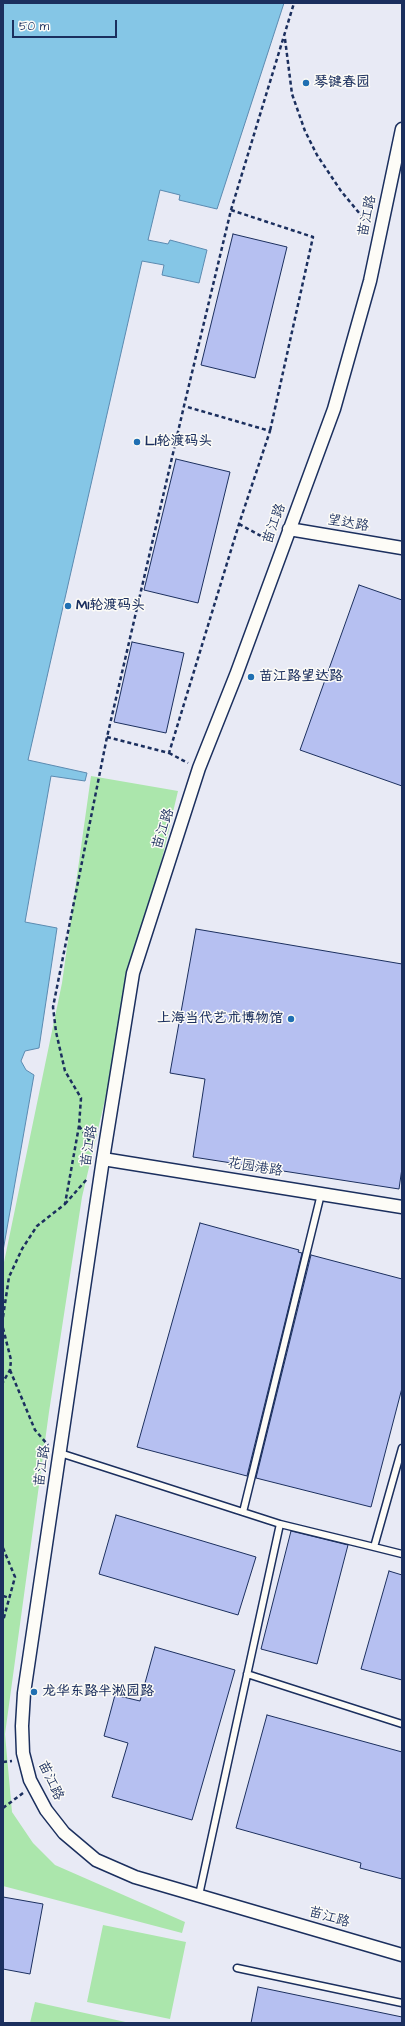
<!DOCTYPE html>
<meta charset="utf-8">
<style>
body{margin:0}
#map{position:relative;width:405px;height:2026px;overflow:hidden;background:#e8eaf5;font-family:"Architects Daughter",sans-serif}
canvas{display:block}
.frame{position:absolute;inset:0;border:4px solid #1b2f5e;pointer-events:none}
.scale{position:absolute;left:12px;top:20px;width:105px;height:18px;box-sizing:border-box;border:2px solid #1b2f5e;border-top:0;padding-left:5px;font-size:12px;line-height:14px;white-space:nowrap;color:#1b2f5e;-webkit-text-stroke:3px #fdfcf7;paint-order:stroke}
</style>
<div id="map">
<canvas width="405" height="2026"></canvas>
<div class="frame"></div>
<div class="scale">50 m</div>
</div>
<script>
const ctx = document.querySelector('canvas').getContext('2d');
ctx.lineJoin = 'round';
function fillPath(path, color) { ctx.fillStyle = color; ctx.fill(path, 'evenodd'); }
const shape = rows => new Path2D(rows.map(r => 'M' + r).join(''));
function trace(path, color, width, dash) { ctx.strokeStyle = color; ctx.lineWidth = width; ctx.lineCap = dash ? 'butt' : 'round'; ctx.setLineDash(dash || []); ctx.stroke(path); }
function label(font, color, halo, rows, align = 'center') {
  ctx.font = font + ' "Architects Daughter","LXGW WenKai TC",sans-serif'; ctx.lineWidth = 3; ctx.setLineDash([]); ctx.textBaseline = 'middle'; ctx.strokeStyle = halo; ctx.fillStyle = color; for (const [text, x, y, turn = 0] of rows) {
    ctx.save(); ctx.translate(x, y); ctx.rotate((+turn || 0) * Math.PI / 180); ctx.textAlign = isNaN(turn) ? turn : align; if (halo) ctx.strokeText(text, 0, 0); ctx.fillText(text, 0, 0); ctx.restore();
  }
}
fillPath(shape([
 [91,776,178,791,82,1197,49,1412,5,1734,12,1812,33,1843,55,1865,185,1922,182,1933,3,1886,3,1267,62,983],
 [103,1925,186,1942,170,2019,87,2002],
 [35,2002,130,2023,30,2023]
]), '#abe6ac');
const water = shape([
 [3,3,284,3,217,209,179,200,180,195,160,190,148,240,168,244,170,240,207,250,199,283,162,275,164,265,142,261,28,760,87,773,85,781,51,776,25,922,57,928,39,1048,25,1051,21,1061,26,1070,34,1075,3,1251,3,3]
]);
fillPath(water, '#85c6e6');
trace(water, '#5b8ab0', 1);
const building = shape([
 [233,234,287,247,255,378,201,365,233,234],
 [176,459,230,472,198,603,144,590,176,459],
 [359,585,402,600,402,786,300,750,359,585],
 [132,642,184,653,166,733,114,722,132,642],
 [196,929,402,964,402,1168,399,1189,193,1157,205,1079,170,1073,196,929],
 [200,1223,299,1250,298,1252,302,1253,247,1476,137,1447,200,1223],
 [311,1255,402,1279,402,1388,371,1507,256,1478,311,1255],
 [116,1515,256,1557,238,1615,99,1574,116,1515],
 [291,1531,348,1545,317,1664,261,1649,291,1531],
 [389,1571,402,1575,402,1680,361,1669,389,1571],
 [155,1647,235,1670,192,1820,112,1797,128,1743,104,1736,115,1695,140,1701,155,1647],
 [267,1715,402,1752,402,1879,360,1868,361,1863,236,1828,267,1715],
 [3,1897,43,1904,30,1974,3,1969,3,1897],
 [258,1987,402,2017,402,2023,251,2023,258,1987]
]);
fillPath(building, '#b6c0f1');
trace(building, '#1b2f5e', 1);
const lane = shape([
 [402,1448,374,1547,402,1554],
 [60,1453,280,1524,199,1895],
 [243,1512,321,1194],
 [280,1524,374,1547],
 [247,1674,402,1724],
 [237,1968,402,2003]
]);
const street = shape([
 [402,129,370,281,334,409,236,675,199,768,133,973,103,1159,24,1693,22,1726,23,1753,30,1780,46,1810,64,1833,96,1860,135,1877,402,1955],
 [289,529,402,548],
 [103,1159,402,1207]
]);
trace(lane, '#1b2f5e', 9);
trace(street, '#1b2f5e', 15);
trace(shape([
 [285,39,292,94,305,131,317,155,341,191,360,214,370,221],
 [231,210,313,237,270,431],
 [239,524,272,542],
 [107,737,169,753,239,524,270,431,184,406],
 [169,753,188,763],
 [79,1126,92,1144],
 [65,1204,87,1179],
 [3,1317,9,1277,22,1249,37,1226,65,1204,79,1126,81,1098,65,1071,56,1032,53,1007,107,737,184,406,231,210,294,3],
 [3,1328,11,1360,10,1370,3,1382],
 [10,1370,35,1430,48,1445],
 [3,1548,15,1577,3,1621],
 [3,1596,10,1598],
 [3,1762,12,1761],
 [3,1808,23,1793]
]), '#1b2f5e', 2.5, [4, 3]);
trace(lane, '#fdfcf7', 6);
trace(street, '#fdfcf7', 12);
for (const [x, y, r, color] of [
 [306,83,4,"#1f6fb2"],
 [137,442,4,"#1f6fb2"],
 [68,606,4,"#1f6fb2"],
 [251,677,4,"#1f6fb2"],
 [291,1019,4,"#1f6fb2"],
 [34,1692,4,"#1f6fb2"]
]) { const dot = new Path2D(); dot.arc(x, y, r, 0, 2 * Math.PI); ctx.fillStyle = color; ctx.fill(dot); trace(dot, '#fdfcf7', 1.5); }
label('bold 14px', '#1b2f5e', '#fdfcf7', [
 ["琴键春园",314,83],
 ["L1轮渡码头",145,442],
 ["M1轮渡码头",76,606],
 ["苗江路望达路",259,677],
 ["上海当代艺术博物馆",283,1019,"right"],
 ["龙华东路半淞园路",42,1692]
], 'left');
label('14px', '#1b2f5e', '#fdfcf7', [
 ["苗江路",368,216,-78],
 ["苗江路",275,524,-70],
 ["望达路",348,524,10],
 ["苗江路",164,829,-72],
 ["苗江路",90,1146,-81],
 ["花园港路",255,1168,9],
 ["苗江路",43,1466,-82],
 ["苗江路",50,1781,65],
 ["苗江路",329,1918,16]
]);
</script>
